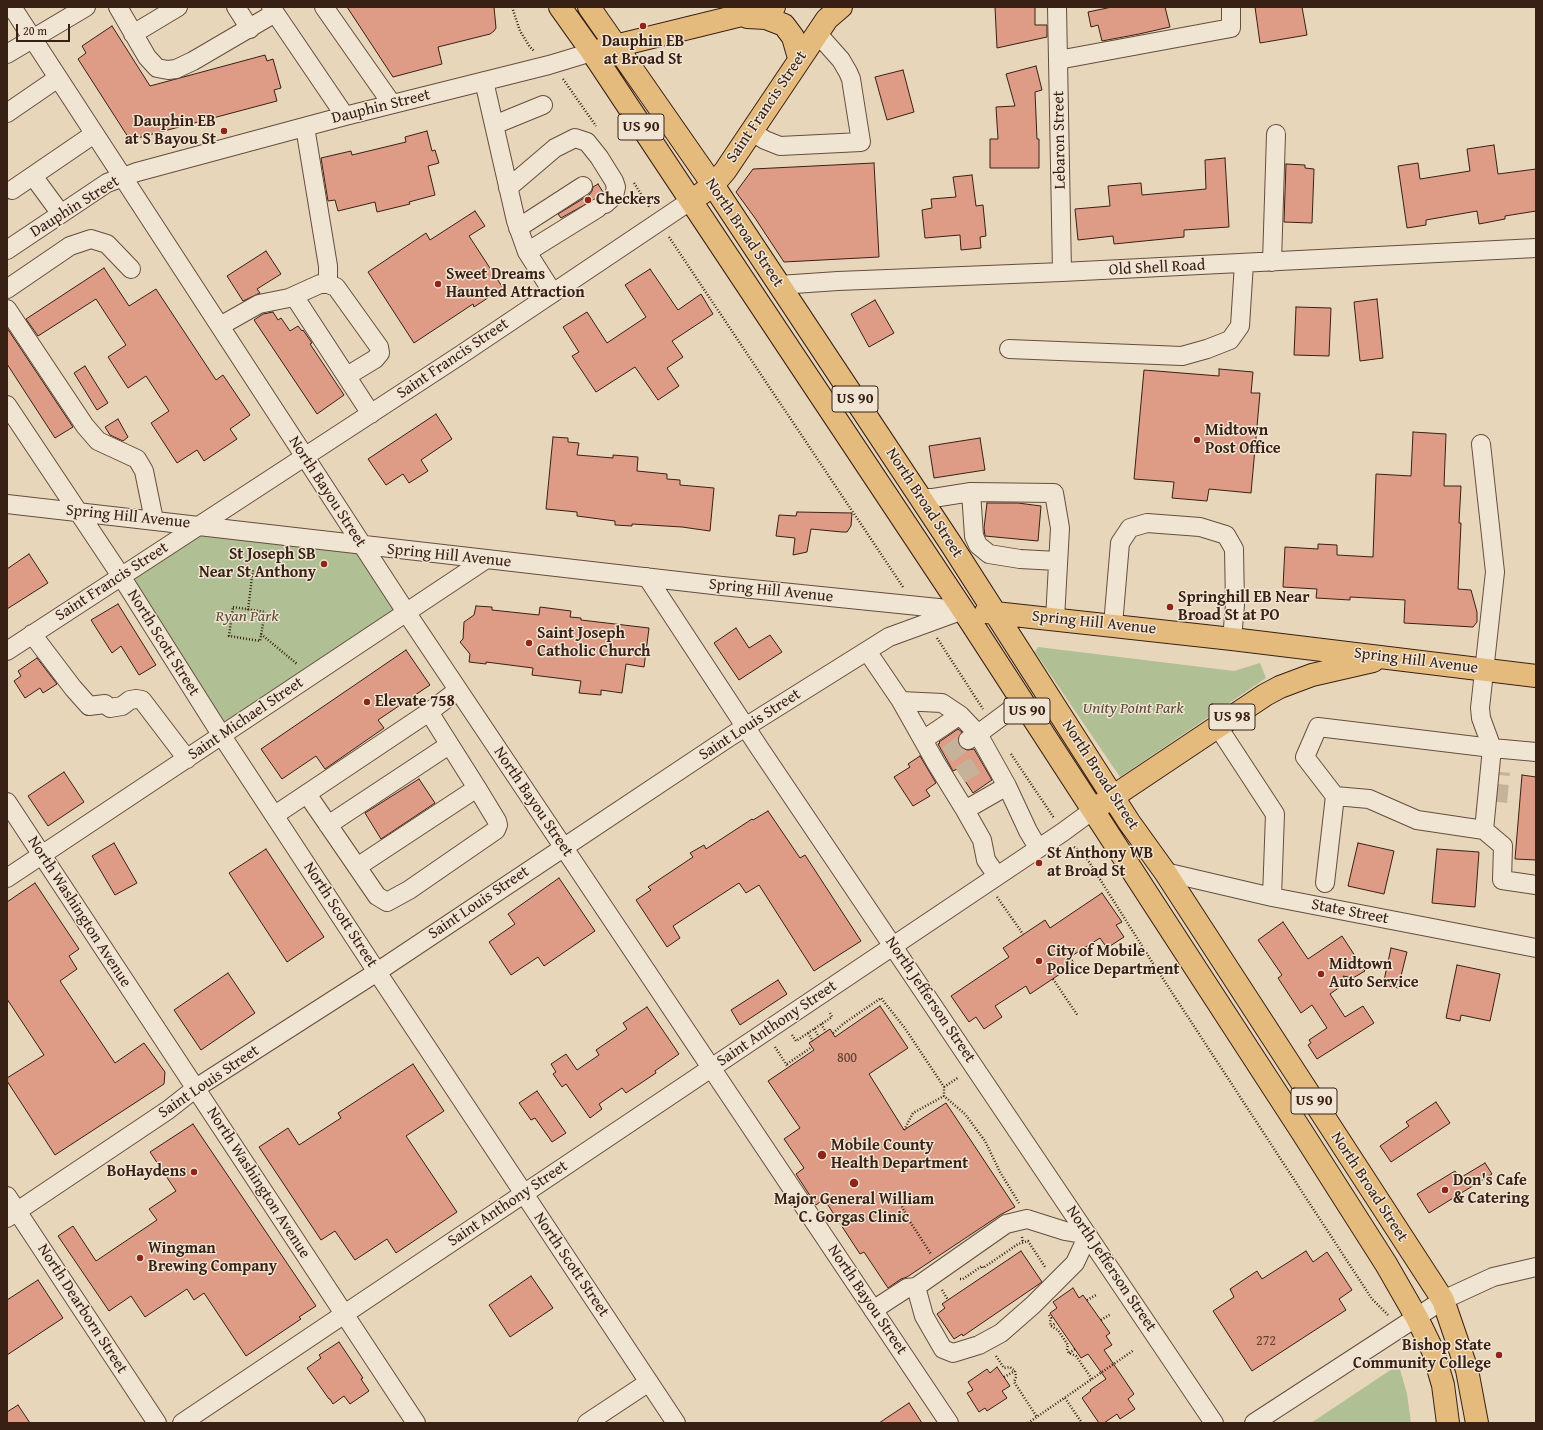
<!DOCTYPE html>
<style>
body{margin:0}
#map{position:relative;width:1543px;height:1430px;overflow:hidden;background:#e8d6ba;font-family:"Gentium Book Plus",serif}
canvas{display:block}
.frame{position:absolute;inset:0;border:8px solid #392014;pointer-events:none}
.scale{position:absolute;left:16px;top:24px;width:54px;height:18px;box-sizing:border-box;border:2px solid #392014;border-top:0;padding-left:5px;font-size:12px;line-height:14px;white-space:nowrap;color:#392014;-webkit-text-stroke:3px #f0e4d2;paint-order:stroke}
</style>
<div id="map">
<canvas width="1543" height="1430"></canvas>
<div class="frame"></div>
<div class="scale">20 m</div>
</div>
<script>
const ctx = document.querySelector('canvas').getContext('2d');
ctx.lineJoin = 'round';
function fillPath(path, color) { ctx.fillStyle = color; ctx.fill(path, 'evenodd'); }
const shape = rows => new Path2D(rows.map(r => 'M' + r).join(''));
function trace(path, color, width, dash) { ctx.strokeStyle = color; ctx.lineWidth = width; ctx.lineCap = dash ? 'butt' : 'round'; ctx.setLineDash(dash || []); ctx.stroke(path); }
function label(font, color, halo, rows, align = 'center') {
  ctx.font = font + ' "Gentium Book Plus",serif'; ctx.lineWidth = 3; ctx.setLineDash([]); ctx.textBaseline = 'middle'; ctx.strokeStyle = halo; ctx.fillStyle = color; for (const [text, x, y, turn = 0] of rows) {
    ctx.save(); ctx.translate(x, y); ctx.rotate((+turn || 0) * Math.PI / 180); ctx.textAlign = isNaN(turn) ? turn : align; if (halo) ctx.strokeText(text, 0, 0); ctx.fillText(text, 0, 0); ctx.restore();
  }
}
fillPath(shape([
 [199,525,362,546,406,612,222,736,121,576],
 [1038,647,1234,671,1260,663,1266,678,1120,777,1035,652],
 [1399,1366,1407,1394,1411,1423,1311,1423,1392,1369]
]), '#b1bf94');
const building = shape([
 [347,7,494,7,496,28,494,31,490,34,438,47,442,64,393,77,347,7],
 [995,7,1035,7,1035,25,1047,25,1047,37,997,48,995,7],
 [1112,7,1165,7,1170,27,1139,34,1102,41,1098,25,1091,27,1088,12,1112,7],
 [1255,7,1302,7,1307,35,1260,43,1255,7],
 [112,26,150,86,265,55,267,61,273,59,281,88,274,90,277,101,130,140,78,59,86,53,82,46,112,26],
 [1036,66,1042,90,1035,92,1037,139,1039,139,1039,168,990,168,990,139,998,139,996,107,1015,106,1006,74,1036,66],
 [903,70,914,112,887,120,875,77,903,70],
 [427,131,432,151,435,150,439,163,428,166,435,195,409,202,410,204,377,212,375,202,338,211,335,200,328,201,321,158,351,151,352,155,406,142,405,137,427,131],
 [1494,145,1498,174,1536,169,1536,211,1505,216,1505,219,1479,224,1477,211,1426,220,1426,225,1407,228,1398,166,1418,163,1420,179,1470,171,1467,149,1494,145],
 [1225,158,1229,227,1184,230,1184,237,1114,244,1113,236,1078,240,1075,209,1110,206,1108,186,1141,183,1142,195,1206,189,1205,160,1225,158],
 [874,163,879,257,784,262,755,218,736,192,753,169,874,163],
 [1286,164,1305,165,1305,168,1314,169,1312,223,1284,222,1286,164],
 [972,175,976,206,983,205,986,236,980,237,981,248,961,250,960,235,925,238,922,210,932,208,931,199,956,197,953,177,972,175],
 [598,184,603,192,597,198,561,218,558,214,589,195,592,191,593,187,598,184],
 [475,211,485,226,469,236,503,288,474,307,473,304,414,343,368,272,426,233,430,240,475,211],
 [266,251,281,274,257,289,260,293,243,301,227,276,266,251],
 [104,268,129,306,156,289,216,380,223,375,250,415,230,429,237,439,204,461,197,450,177,463,151,423,169,411,146,376,128,388,108,357,126,345,96,299,38,336,26,319,104,268],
 [650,269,678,310,701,294,713,314,672,341,683,357,667,368,679,386,658,400,635,367,596,392,572,356,579,352,563,327,587,312,607,343,646,317,625,285,650,269],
 [1377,299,1383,358,1360,361,1354,302,1377,299],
 [875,300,894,333,869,347,851,314,875,300],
 [1296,307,1331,308,1329,356,1294,355,1296,307],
 [273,312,278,320,281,318,290,331,298,326,302,331,303,330,312,343,310,344,344,395,317,414,254,320,263,314,273,312],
 [7,328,73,427,55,438,7,364,7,328],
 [85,366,108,403,97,410,74,373,85,366],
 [1219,369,1253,372,1251,393,1260,393,1251,493,1209,489,1207,501,1172,498,1174,482,1134,479,1144,370,1219,376,1219,369],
 [436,414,452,439,421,460,428,471,409,483,403,474,386,485,368,459,436,414],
 [118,419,128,437,123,441,110,435,105,427,118,419],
 [1413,432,1446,434,1444,486,1461,486,1459,523,1461,523,1458,589,1471,590,1477,612,1477,622,1473,627,1404,623,1405,600,1350,597,1350,600,1316,598,1317,589,1283,587,1285,547,1318,549,1318,544,1337,545,1337,555,1373,557,1376,474,1411,476,1413,432],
 [553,437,568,438,568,442,579,443,577,455,613,458,613,455,638,457,637,471,667,474,667,479,680,480,680,485,714,488,710,531,682,527,632,524,632,526,615,525,615,521,577,516,577,512,546,509,553,437],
 [980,438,985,470,934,478,929,446,980,438],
 [987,503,1018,503,1041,506,1038,541,985,536,984,528,987,503],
 [797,512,852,513,851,526,847,532,842,532,811,529,807,552,793,555,795,538,776,536,779,515,796,516,797,512],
 [29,554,48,583,7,609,7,569,29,554],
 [118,604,156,665,139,675,121,646,112,653,91,620,118,604],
 [476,606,492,607,492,610,539,615,540,607,571,611,570,617,581,618,581,620,649,628,644,667,626,664,622,693,601,690,601,695,579,693,581,681,532,675,533,668,486,662,486,664,469,662,470,654,460,642,463,639,464,622,474,615,476,606],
 [736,628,749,648,770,635,782,652,739,680,714,643,736,628],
 [406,650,430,685,378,720,384,728,325,769,316,756,282,779,261,749,406,650],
 [37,658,57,684,43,693,40,688,25,698,14,681,21,676,18,671,37,658],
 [958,729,962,732,958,740,959,746,963,749,968,750,974,749,992,780,973,793,957,769,953,771,938,744,940,743,939,742,958,729],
 [920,756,936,783,926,790,930,796,913,806,894,777,910,767,908,764,920,756],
 [64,772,84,802,48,826,28,796,64,772],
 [1522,775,1536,777,1536,860,1515,859,1522,775],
 [419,779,435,803,381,839,365,813,419,779],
 [768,811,800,858,805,855,861,941,814,971,759,885,746,893,739,883,673,926,680,938,667,947,636,900,651,890,648,887,693,857,690,853,704,845,706,849,752,819,753,820,768,811],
 [114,843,137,883,115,895,92,856,114,843],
 [1358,843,1394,851,1384,894,1348,886,1358,843],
 [266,849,324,937,287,962,229,873,266,849],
 [1437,849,1479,852,1475,907,1432,903,1437,849],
 [559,878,595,931,544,966,538,957,511,975,489,942,515,924,508,914,559,878],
 [35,883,79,949,69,956,77,969,60,981,115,1063,144,1043,165,1072,164,1084,55,1155,7,1081,7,1078,44,1055,7,999,7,902,35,883],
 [1102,893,1122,922,1116,925,1124,937,1107,948,1100,938,1070,957,1075,964,1030,994,1026,986,995,1006,1002,1017,984,1029,976,1017,969,1022,951,996,1009,957,1003,948,1045,920,1050,928,1102,893],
 [1283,922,1308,959,1342,936,1365,971,1353,978,1343,976,1347,982,1330,994,1345,1017,1363,1006,1374,1023,1317,1059,1308,1045,1311,1043,1309,1040,1327,1028,1312,1005,1301,1013,1278,978,1282,975,1258,940,1283,922],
 [1391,948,1407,952,1398,988,1383,985,1391,948],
 [1457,965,1500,974,1490,1021,1461,1015,1460,1021,1446,1018,1457,965],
 [228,973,255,1013,201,1050,174,1010,228,973],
 [778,980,787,994,740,1025,731,1010,778,980],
 [880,1006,908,1048,869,1074,904,1130,946,1103,1015,1207,1000,1215,907,1277,901,1279,888,1288,864,1252,860,1254,824,1199,816,1205,796,1174,804,1168,784,1139,800,1128,768,1081,814,1050,809,1043,830,1029,835,1037,880,1006],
 [647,1007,679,1054,655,1071,656,1073,626,1093,622,1088,599,1104,602,1109,590,1118,566,1084,562,1087,553,1074,556,1072,551,1064,566,1054,577,1070,599,1055,596,1050,627,1029,623,1023,647,1007],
 [413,1064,444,1111,406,1136,457,1212,396,1253,387,1239,355,1260,335,1231,321,1240,259,1147,288,1128,299,1145,341,1118,338,1113,413,1064],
 [537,1091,566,1133,552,1142,535,1118,531,1120,519,1103,537,1091],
 [1436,1102,1450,1123,1391,1162,1380,1146,1409,1126,1406,1122,1436,1102],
 [193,1124,316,1306,299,1317,301,1319,246,1356,204,1293,194,1300,187,1289,145,1317,131,1296,109,1311,58,1236,73,1226,96,1261,157,1220,149,1209,176,1191,150,1152,193,1124],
 [1485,1163,1492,1174,1429,1213,1417,1194,1455,1171,1460,1178,1485,1163],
 [1021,1251,1042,1282,963,1336,962,1334,954,1339,937,1314,945,1308,942,1304,1021,1251],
 [1306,1251,1313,1262,1327,1252,1352,1290,1339,1299,1346,1310,1252,1371,1213,1311,1234,1297,1230,1289,1257,1271,1262,1279,1306,1251],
 [531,1276,553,1308,510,1337,489,1305,531,1276],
 [38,1280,63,1318,7,1355,7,1300,38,1280],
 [1073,1288,1079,1298,1083,1295,1110,1333,1106,1336,1112,1345,1104,1350,1134,1394,1128,1399,1135,1409,1120,1419,1117,1414,1104,1423,1099,1423,1082,1398,1091,1391,1090,1390,1106,1379,1088,1354,1081,1358,1050,1313,1057,1308,1053,1302,1073,1288],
 [339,1342,363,1378,361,1379,369,1391,350,1404,344,1396,333,1404,330,1399,329,1399,307,1368,321,1358,319,1355,339,1342],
 [997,1367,1010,1386,1002,1391,1007,1398,987,1411,985,1408,979,1412,967,1393,973,1390,968,1382,987,1369,990,1373,997,1367],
 [909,1403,922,1423,879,1423,909,1403],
 [18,1405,30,1423,7,1423,7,1412,18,1405]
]);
fillPath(building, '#de9b86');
trace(building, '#392014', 1);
trace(shape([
 [947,755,968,740],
 [960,775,982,761],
 [1498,802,1501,772]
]), '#c5b299', 18, [18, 9]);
const minor = shape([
 [12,7,406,612,949,1423],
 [118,7,147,57,157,68,168,70,176,69,193,61,275,13],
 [236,7,250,29],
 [271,7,345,116],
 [324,7,392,104],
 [1057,7,1062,272],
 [133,34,178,7],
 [7,54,86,7],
 [1058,60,1231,28,1231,7],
 [484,81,516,221,527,252,553,293],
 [7,113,58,78],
 [494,125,543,105],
 [305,127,328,266,328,284],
 [751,131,765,140,780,146,861,142,851,79,848,72,841,60,817,33],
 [33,176,61,214],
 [508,188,555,148,575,138,587,142,599,157,614,181,616,187,614,196,605,204],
 [12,190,94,134],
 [518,228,583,186],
 [7,250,107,183,137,172,345,116,549,65,592,52],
 [527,252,598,208],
 [1272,262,1276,134],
 [779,285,838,281,1062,272,1536,248],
 [7,289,70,246,91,239,107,244,131,269],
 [294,296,371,414],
 [7,309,85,426,98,441,137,459,144,471,154,520],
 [220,326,259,304,289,298,320,284,328,284,336,287,379,347,380,353,375,359,347,376],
 [1009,349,1182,356,1207,349,1230,340,1240,326,1244,263],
 [7,405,121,576,222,736,377,972,676,1423],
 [1481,444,1495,572,1480,708,1481,718,1492,748,1484,830,1503,846,1502,880,1536,885],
 [971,492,974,536,978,545,989,554,1020,559,1057,561],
 [920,498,933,498,971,492,1054,493,1060,528,1055,619],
 [7,504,722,586,958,610],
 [647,577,758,746,1214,1423],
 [1113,625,1120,543,1130,528,1147,523,1200,527,1226,535,1234,549,1235,605,1232,639],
 [32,634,73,688,89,706,105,704,110,708,122,706,130,700,136,699,142,700,187,759],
 [7,651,459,356,690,201],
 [867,651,901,701],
 [1218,727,1275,814,1272,897],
 [923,740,960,715],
 [968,740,978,734,1021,702],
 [307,794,377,896,387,902,409,890,496,830,498,825,497,821,477,788,429,712],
 [1335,796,1369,799,1417,820,1484,830],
 [7,802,416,1423],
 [965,810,1007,786],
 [275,815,429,712,458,690],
 [328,825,449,745],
 [357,867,477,788],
 [1165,872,1272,897,1536,948],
 [997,876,986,860,982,840,965,810,936,763,901,701,942,703,960,715,978,734,1007,786,1028,831,1038,848],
 [7,878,485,560],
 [1325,883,1335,796,1305,757,1318,727,1492,748,1536,752],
 [7,1196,157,1423],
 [7,1218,168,1110,196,1088,377,972,731,736,889,637,963,610],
 [1027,1219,1065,1231,1088,1235,1075,1263,1033,1305,1001,1333,979,1345,953,1353,943,1349,924,1316,916,1287,1006,1224,1027,1219],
 [873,1310,907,1288,916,1287],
 [182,1423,1063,832,1093,810],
 [587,1423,649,1382],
 [1254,1423,1443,1300,1493,1277,1536,1267]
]);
const major = shape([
 [560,7,592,52,963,610,1302,1132,1386,1264,1417,1318,1433,1351,1443,1385,1448,1423],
 [589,7,713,185,951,544,1129,822,1165,872,1443,1300,1467,1370,1477,1423],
 [747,17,766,18,784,25,793,37,799,58],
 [603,49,774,7],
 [701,194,713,185,725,171,827,19,841,7],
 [986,612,1232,639,1536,676],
 [1102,804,1265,695,1280,687,1312,675,1373,661]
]);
trace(minor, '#654e3e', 20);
trace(major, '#392014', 24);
trace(shape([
 [512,7,520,31,530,47,534,51],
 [563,79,596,126],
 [634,183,650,208],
 [669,237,903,587],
 [233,607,265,612,260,641,229,636,233,607],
 [248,610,253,569],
 [261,634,297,664],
 [937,638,983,709],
 [1011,754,1054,818],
 [1074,847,1084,854,1154,965,1372,1299,1388,1315],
 [997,897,1023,934],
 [1053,979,1078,1016],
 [821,1024,826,1032],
 [814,1029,819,1037],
 [808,1033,813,1041],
 [833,1033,843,1024,881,998,904,1027,944,1087,944,1096,965,1114,985,1141,1000,1172,1019,1203],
 [792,1035,796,1041,832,1017,829,1011],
 [775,1047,788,1067],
 [787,1064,812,1047],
 [944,1087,959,1077],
 [904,1130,913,1113,944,1096],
 [895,1193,909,1220,931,1254],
 [1022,1237,1023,1243],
 [960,1279,963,1279,982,1266,983,1268,1018,1244,1028,1241,1045,1267],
 [942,1290,948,1300],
 [1087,1300,1096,1295],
 [1049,1315,1051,1318,1050,1323,1051,1326,1058,1330,1068,1345,1067,1350,1069,1353,1076,1356,1092,1379],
 [1101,1320,1111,1314],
 [1051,1326,1056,1323],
 [1069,1353,1075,1349],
 [996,1356,1004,1368,1010,1367,1015,1371,1016,1377,1014,1382,1037,1417],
 [1004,1377,1015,1371],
 [1065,1398,1082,1423],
 [1028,1423,1134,1350]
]), '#392014', 2.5, [1, 2]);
trace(minor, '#f0e4d2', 18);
trace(major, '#e4bb7d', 22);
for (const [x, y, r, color] of [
 [643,26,4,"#8f2418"],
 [224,131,4,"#8f2418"],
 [588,200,4,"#8f2418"],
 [438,284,4,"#8f2418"],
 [1197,440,4,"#8f2418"],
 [324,564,4,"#8f2418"],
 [1170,607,4,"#8f2418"],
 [529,643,4,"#8f2418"],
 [367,702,4,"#8f2418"],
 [1039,863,4,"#8f2418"],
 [1039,961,4,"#8f2418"],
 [1321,974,4,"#8f2418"],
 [822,1155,5,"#8f2418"],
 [194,1172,4,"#8f2418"],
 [854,1183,5,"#8f2418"],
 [1445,1190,4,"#8f2418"],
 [140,1258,4,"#8f2418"],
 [1499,1355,4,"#8f2418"]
]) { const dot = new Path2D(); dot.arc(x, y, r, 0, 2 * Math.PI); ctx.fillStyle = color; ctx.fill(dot); trace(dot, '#f0e4d2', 1.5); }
label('14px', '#623f30', null, [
 ["800",847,1058],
 ["272",1266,1341]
]);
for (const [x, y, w] of [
 [641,127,46],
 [855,399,46],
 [1027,711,46],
 [1232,717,46],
 [1314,1101,46]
]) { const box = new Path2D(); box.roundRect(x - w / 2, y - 13, w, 26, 3); ctx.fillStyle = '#f0e4d2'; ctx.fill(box); trace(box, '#392014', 1); }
label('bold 15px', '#392014', null, [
 ["US 90",641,127],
 ["US 90",855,399],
 ["US 90",1027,711],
 ["US 98",1232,717],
 ["US 90",1314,1101]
]);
label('bold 16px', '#392014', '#f0e4d2', [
 ["Dauphin EB",643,42,"center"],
 ["at Broad St",643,60,"center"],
 ["Dauphin EB",216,122,"right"],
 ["at S Bayou St",216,140,"right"],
 ["Checkers",596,200],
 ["Sweet Dreams",446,275],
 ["Haunted Attraction",446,293],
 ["Midtown",1205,431],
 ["Post Office",1205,449],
 ["St Joseph SB",316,555,"right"],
 ["Near St Anthony",316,573,"right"],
 ["Springhill EB Near",1178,598],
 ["Broad St at PO",1178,616],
 ["Saint Joseph",537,634],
 ["Catholic Church",537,652],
 ["Elevate 758",375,702],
 ["St Anthony WB",1047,854],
 ["at Broad St",1047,872],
 ["City of Mobile",1047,952],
 ["Police Department",1047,970],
 ["Midtown",1329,965],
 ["Auto Service",1329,983],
 ["Mobile County",831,1146],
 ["Health Department",831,1164],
 ["BoHaydens",186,1172,"right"],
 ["Don's Cafe",1453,1181],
 ["& Catering",1453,1199],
 ["Major General William",854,1200,"center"],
 ["C. Gorgas Clinic",854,1218,"center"],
 ["Wingman",148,1249],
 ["Brewing Company",148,1267],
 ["Bishop State",1491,1346,"right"],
 ["Community College",1491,1364,"right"]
], 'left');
label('16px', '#392014', '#f0e4d2', [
 ["Dauphin Street",381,107,-14],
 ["Saint Francis Street",767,107,-56],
 ["Lebaron Street",1060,140,-91],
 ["Dauphin Street",75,207,-32],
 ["North Broad Street",744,233,56],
 ["Old Shell Road",1157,268,-3],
 ["Saint Francis Street",453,359,-34],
 ["North Bayou Street",327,492,57],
 ["North Broad Street",924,503,57],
 ["Spring Hill Avenue",128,517,6],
 ["Spring Hill Avenue",449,556,6],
 ["Saint Francis Street",112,582,-33],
 ["Spring Hill Avenue",771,591,6],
 ["Spring Hill Avenue",1094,623,6],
 ["North Scott Street",163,643,58],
 ["Spring Hill Avenue",1416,661,7],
 ["Saint Michael Street",246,719,-34],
 ["Saint Louis Street",750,725,-33],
 ["North Broad Street",1100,775,57],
 ["North Bayou Street",533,802,56],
 ["Saint Louis Street",479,903,-34],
 ["North Washington Avenue",79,912,57],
 ["State Street",1350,912,11],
 ["North Scott Street",340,915,57],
 ["North Jefferson Street",930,1000,56],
 ["Saint Anthony Street",777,1024,-34],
 ["Saint Louis Street",209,1082,-34],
 ["North Washington Avenue",258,1183,57],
 ["North Broad Street",1369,1187,57],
 ["Saint Anthony Street",508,1204,-34],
 ["North Scott Street",571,1265,56],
 ["North Jefferson Street",1111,1269,56],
 ["North Bayou Street",867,1300,56],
 ["North Dearborn Street",82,1309,57]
]);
label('italic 16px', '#574834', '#f0e4d2', [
 ["Ryan Park",247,617],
 ["Unity Point Park",1133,709]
]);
</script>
